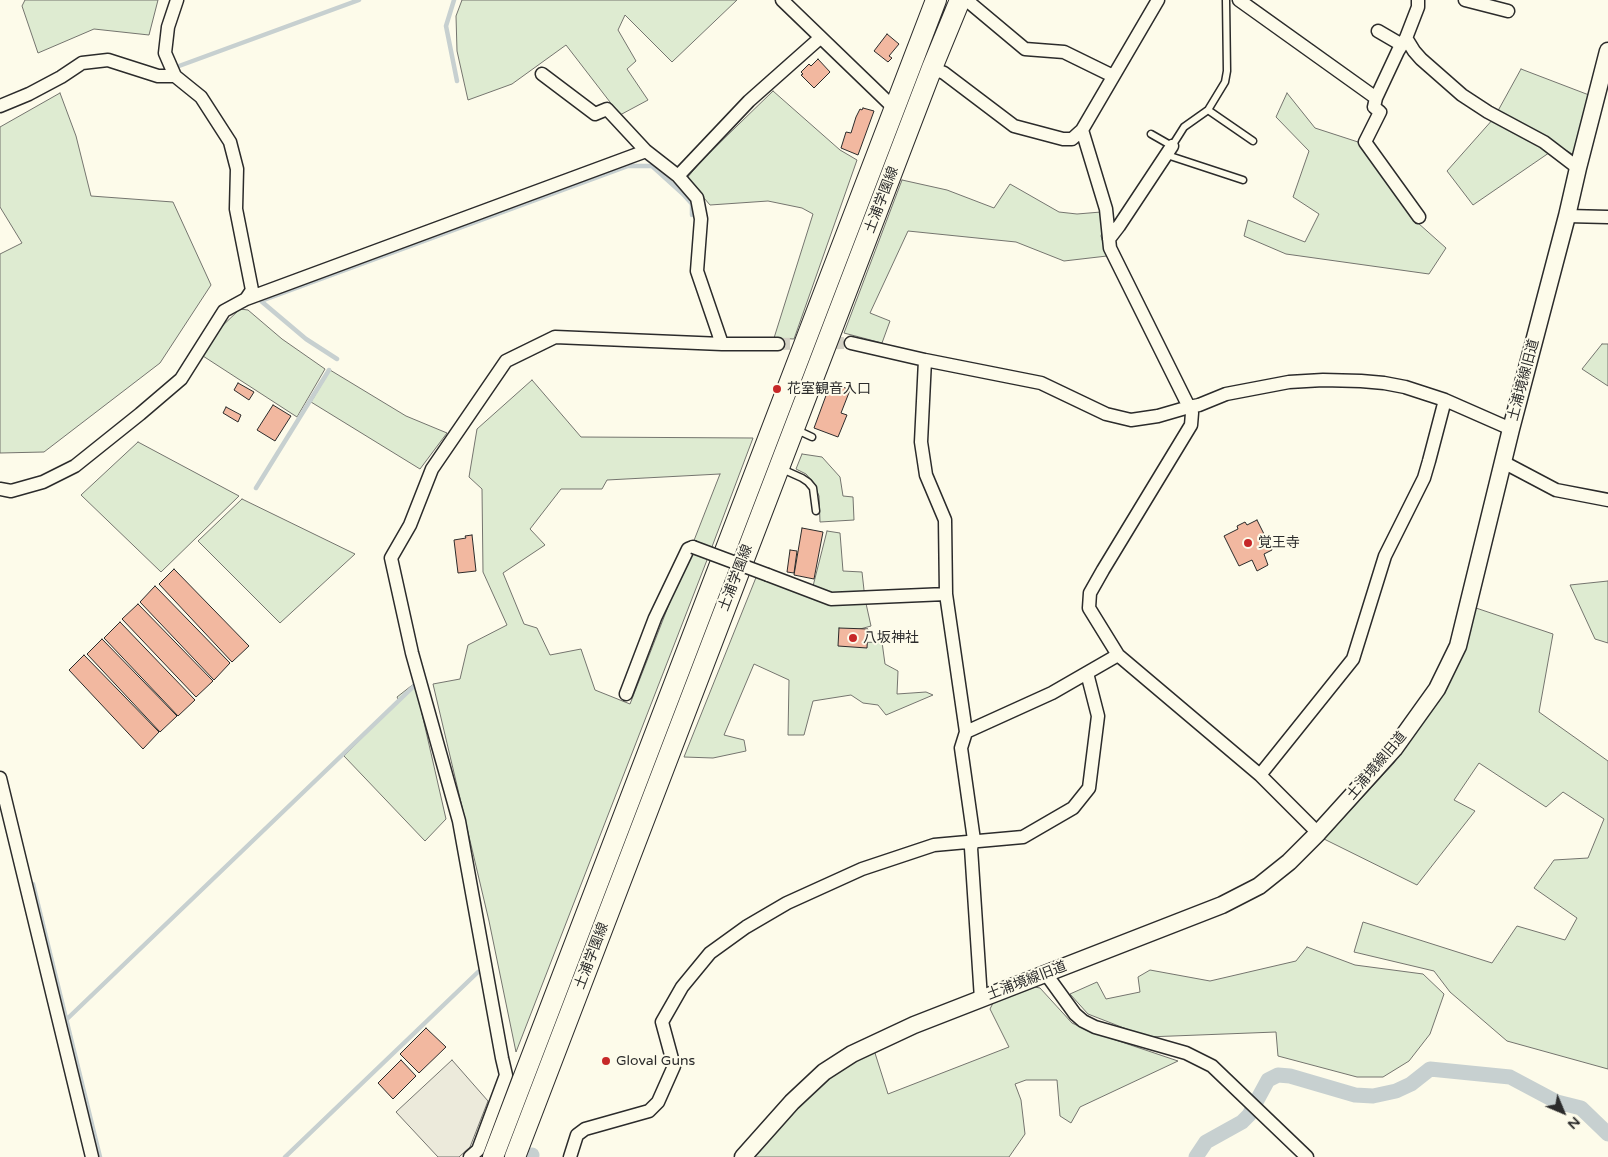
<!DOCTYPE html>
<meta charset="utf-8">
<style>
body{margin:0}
#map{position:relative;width:1608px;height:1157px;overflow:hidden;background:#fdfbea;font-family:"Varela Round",sans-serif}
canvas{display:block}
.north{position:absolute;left:1538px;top:1087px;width:50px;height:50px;-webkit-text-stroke:4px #fdfbea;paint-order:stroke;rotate:135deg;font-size:14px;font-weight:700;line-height:20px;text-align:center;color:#2b2b2b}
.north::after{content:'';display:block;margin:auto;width:18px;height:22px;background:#2b2b2b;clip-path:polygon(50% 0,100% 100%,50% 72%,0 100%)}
</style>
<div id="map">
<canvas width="1608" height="1157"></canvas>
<div class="north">N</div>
</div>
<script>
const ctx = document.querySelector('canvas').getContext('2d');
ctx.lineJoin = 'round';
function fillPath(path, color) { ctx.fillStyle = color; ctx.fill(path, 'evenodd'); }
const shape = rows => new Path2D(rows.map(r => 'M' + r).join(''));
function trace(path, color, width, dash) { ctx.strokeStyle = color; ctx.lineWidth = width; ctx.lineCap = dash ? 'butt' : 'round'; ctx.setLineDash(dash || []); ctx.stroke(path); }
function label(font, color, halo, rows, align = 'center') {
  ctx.font = font + ' "Varela Round","Noto Sans JP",sans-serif'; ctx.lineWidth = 4; ctx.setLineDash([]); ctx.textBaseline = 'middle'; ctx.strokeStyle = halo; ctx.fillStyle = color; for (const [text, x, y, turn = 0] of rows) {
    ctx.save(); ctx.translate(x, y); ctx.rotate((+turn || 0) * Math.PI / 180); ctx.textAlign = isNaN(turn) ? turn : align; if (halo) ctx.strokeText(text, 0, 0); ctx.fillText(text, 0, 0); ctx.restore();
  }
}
const green = shape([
 [25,0,158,0,149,35,94,29,38,53,22,6,25,0],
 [462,0,737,0,672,62,625,15,618,30,636,61,627,69,648,100,620,115,566,45,512,84,468,100,457,51,456,16,462,0],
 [1521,69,1589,95,1574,155,1559,146,1473,205,1447,171,1494,118,1521,69],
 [773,91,840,150,857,160,794,339,774,338,813,214,802,208,768,201,710,205,687,178,703,159,773,91],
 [60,93,76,136,91,196,173,202,211,285,160,363,44,452,0,453,0,254,22,243,0,207,0,127,60,93],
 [1287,93,1315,128,1358,142,1418,223,1446,248,1429,274,1286,254,1244,236,1248,220,1305,242,1319,214,1293,197,1309,151,1276,117,1287,93],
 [902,180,947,190,994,208,1010,184,1059,212,1077,214,1101,212,1105,222,1101,236,1107,256,1064,261,1016,242,908,231,870,313,890,321,882,343,844,333,902,180],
 [240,309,248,310,282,339,325,369,297,417,203,356,217,331,240,309],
 [1602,344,1608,344,1608,386,1582,369,1602,344],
 [330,370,406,416,447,433,420,469,311,402,330,370],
 [532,380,581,437,753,438,707,560,516,1052,489,921,433,684,460,679,468,645,507,625,483,572,482,489,469,477,477,429,532,380],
 [720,474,630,704,595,690,581,649,550,655,537,628,524,624,503,573,545,545,530,529,561,489,602,489,607,480,720,474],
 [138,442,239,496,161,572,81,495,138,442],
 [802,454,822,457,840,477,843,496,853,497,854,520,820,522,819,496,813,482,806,474,796,469,802,454],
 [242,499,355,554,280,623,198,541,242,499],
 [827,531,840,533,843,571,862,572,865,599,871,626,842,634,841,643,882,642,885,664,898,671,897,694,926,692,933,695,886,715,878,705,863,703,851,695,813,701,804,735,788,735,789,680,754,664,724,735,744,740,746,751,713,758,684,757,757,575,811,594,827,531],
 [1608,581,1608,643,1595,639,1570,585,1608,581],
 [1476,608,1553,634,1539,712,1608,761,1608,1069,1507,1041,1450,992,1434,971,1354,952,1363,922,1492,963,1517,926,1565,940,1577,918,1534,888,1554,860,1588,858,1604,819,1563,792,1546,807,1479,763,1454,800,1475,811,1417,885,1324,839,1394,763,1445,689,1462,653,1476,608],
 [415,683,446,819,425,841,344,756,399,701,397,697,415,683],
 [1307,947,1355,965,1423,974,1444,994,1430,1034,1409,1061,1383,1077,1357,1077,1278,1056,1276,1032,1147,1037,1088,1014,1070,994,1097,982,1106,999,1140,992,1138,977,1150,970,1210,981,1296,961,1307,947],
 [1035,987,1040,988,1072,1023,1089,1031,1178,1061,1080,1107,1071,1123,1060,1116,1057,1080,1026,1080,1015,1084,1021,1100,1025,1134,1009,1157,753,1157,764,1142,830,1075,874,1050,888,1094,1009,1047,990,1009,993,1003,1035,987]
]);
fillPath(green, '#deebd1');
trace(green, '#74746e', 1);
const parking = shape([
 [452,1060,488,1101,470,1147,459,1157,438,1157,396,1112,452,1060]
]);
fillPath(parking, '#eceadb');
trace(parking, '#74746e', 1);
trace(shape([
 [454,0,446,26,457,81],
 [179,66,359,0],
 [337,359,306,339,261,301,628,166,652,166,683,194,692,204,692,215],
 [256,488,329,370],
 [33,884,100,1157],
 [66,1020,414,686],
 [285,1157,478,972]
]), '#c7d0d0', 4.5);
trace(shape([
 [531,1157,532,1155],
 [1196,1157,1206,1142,1242,1122,1249,1115,1268,1080,1278,1075,1290,1076,1355,1095,1373,1096,1396,1091,1411,1084,1430,1069,1510,1077,1557,1102,1581,1108,1608,1134]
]), '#c7d0d0', 15);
const building = shape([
 [887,34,899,44,889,56,892,58,888,62,874,51,887,34],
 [818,59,830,72,814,88,801,75,803,74,801,72,809,64,811,66,818,59],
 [863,108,874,111,858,155,841,148,846,132,851,133,856,117,860,109,862,110,863,108],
 [831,382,850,390,841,413,847,415,838,437,814,428,831,382],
 [238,383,254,392,249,400,234,390,238,383],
 [273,405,291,416,275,441,257,430,273,405],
 [226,407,241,415,238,422,223,413,226,407],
 [1257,520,1272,550,1264,554,1268,565,1257,571,1252,560,1239,566,1224,536,1238,529,1237,526,1245,522,1247,525,1257,520],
 [802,528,823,532,814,579,794,575,802,528],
 [472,535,476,571,458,573,454,540,466,538,465,536,472,535],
 [790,550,797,551,794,573,787,572,790,550],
 [174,569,249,646,232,662,159,584,174,569],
 [155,586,230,663,214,680,140,602,155,586],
 [138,604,213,681,196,697,122,619,138,604],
 [120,622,195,700,178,716,104,638,120,622],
 [839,628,868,629,867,648,838,646,839,628],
 [102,639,177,716,160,732,87,654,102,639],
 [84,655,159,732,143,749,69,670,84,655],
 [426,1028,446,1047,419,1073,400,1054,426,1028],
 [401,1060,416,1076,393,1099,378,1083,401,1060]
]);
fillPath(building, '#f2b8a0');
trace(building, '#2b2b2b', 1);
trace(shape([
 [778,344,851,343]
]), '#d3d1c4', 12, [12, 6]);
const service = shape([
 [1208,110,1253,141],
 [1151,134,1172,146,1184,127,1208,110,1225,82,1227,71,1226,0],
 [1167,155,1243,180],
 [797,430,812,437],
 [782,469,802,478,808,482,813,488,816,511]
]);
const minor = shape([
 [177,0,168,27,165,53,175,76,201,97,230,142,237,169,236,209,252,290,246,299],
 [782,0,895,109],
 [963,0,970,3,1025,49,1064,52,1113,76],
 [1158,0,1082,130,1106,209,1110,248,1189,407,1192,413,1191,425,1103,570,1090,593,1089,608,1118,655,1260,775,1318,833],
 [1239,0,1376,98],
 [1418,0,1418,7,1406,38,1414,51,1421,59,1462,95,1488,112,1544,142,1578,168],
 [1465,0,1508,11],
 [1378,31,1402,45],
 [1406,38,1398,51,1376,98,1374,107,1380,112,1365,142,1419,217],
 [932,68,944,73,1014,126,1063,139,1072,139,1082,130],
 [542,74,595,114,607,109,646,151,678,176,697,198,701,219,697,271,722,344],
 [0,106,29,94,61,77,82,63,108,60,158,76,175,76],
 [678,176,749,101,820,38],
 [1567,216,1608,217],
 [1109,239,1119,226,1172,146],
 [851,343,925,360,1041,383,1106,414,1131,420,1158,416,1189,407,1199,405,1226,394,1289,382,1323,380,1361,381,1384,383,1405,387,1445,400,1511,429],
 [925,360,921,442,926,475,945,520,946,594,966,732,961,748,974,840,971,848,981,999],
 [1503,462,1556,490,1608,500],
 [0,489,11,491,43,482,75,466,140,414,181,379,224,311,246,299,646,151],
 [768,575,831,599,946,594],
 [626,694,655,618,688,549,693,547],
 [966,732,1052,693,1118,655],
 [1260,775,1353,659,1385,556,1424,478,1429,461,1445,400],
 [0,778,92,1157],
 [1046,974,1075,1014,1083,1021,1095,1027,1186,1053,1212,1066,1307,1157],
 [470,1157,478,1150,506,1075,502,1058,459,821,412,653,391,558,410,525,432,469,506,361,555,337,722,344,778,344],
 [570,1157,577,1135,585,1129,649,1111,658,1102,674,1066,662,1022,682,987,710,953,746,927,787,903,862,869,934,845,1023,837,1073,808,1089,788,1098,716,1087,673]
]);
const tertiary = shape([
 [743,1157,792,1102,824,1072,852,1054,914,1025,1222,905,1259,886,1289,862,1318,833,1394,749,1437,689,1458,646,1511,429,1567,216,1578,168,1608,51]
]);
const primary = shape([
 [493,1157,936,0],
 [515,1157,764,507,932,68,960,0]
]);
trace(service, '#2b2b2b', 9);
trace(minor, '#2b2b2b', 15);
trace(tertiary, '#2b2b2b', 19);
trace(primary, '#2b2b2b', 22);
trace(service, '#fdfbea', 6);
trace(minor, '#fdfbea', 12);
trace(tertiary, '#fdfbea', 16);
trace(primary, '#fdfbea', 20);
const minorBridge = shape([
 [693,547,768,575]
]);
trace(minorBridge, '#2b2b2b', 15, []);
trace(minorBridge, '#fdfbea', 12);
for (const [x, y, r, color] of [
 [777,389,5,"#c62828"],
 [1248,543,5,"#c62828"],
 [853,638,5,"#c62828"],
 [606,1061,5,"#c62828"]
]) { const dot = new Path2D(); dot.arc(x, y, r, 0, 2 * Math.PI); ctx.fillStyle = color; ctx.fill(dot); trace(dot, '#fdfbea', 2); }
label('14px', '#2b2b2b', '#fdfbea', [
 ["土浦学園線",882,200,-69],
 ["土浦境線旧道",1524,380,-75],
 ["土浦学園線",736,578,-69],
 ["土浦境線旧道",1377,766,-50],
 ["土浦学園線",592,956,-69],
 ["土浦境線旧道",1027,981,-21]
]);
label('14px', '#2b2b2b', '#fdfbea', [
 ["花室観音入口",787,389],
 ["覚王寺",1258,543],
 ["八坂神社",863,638],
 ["Gloval Guns",616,1061]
], 'left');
</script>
